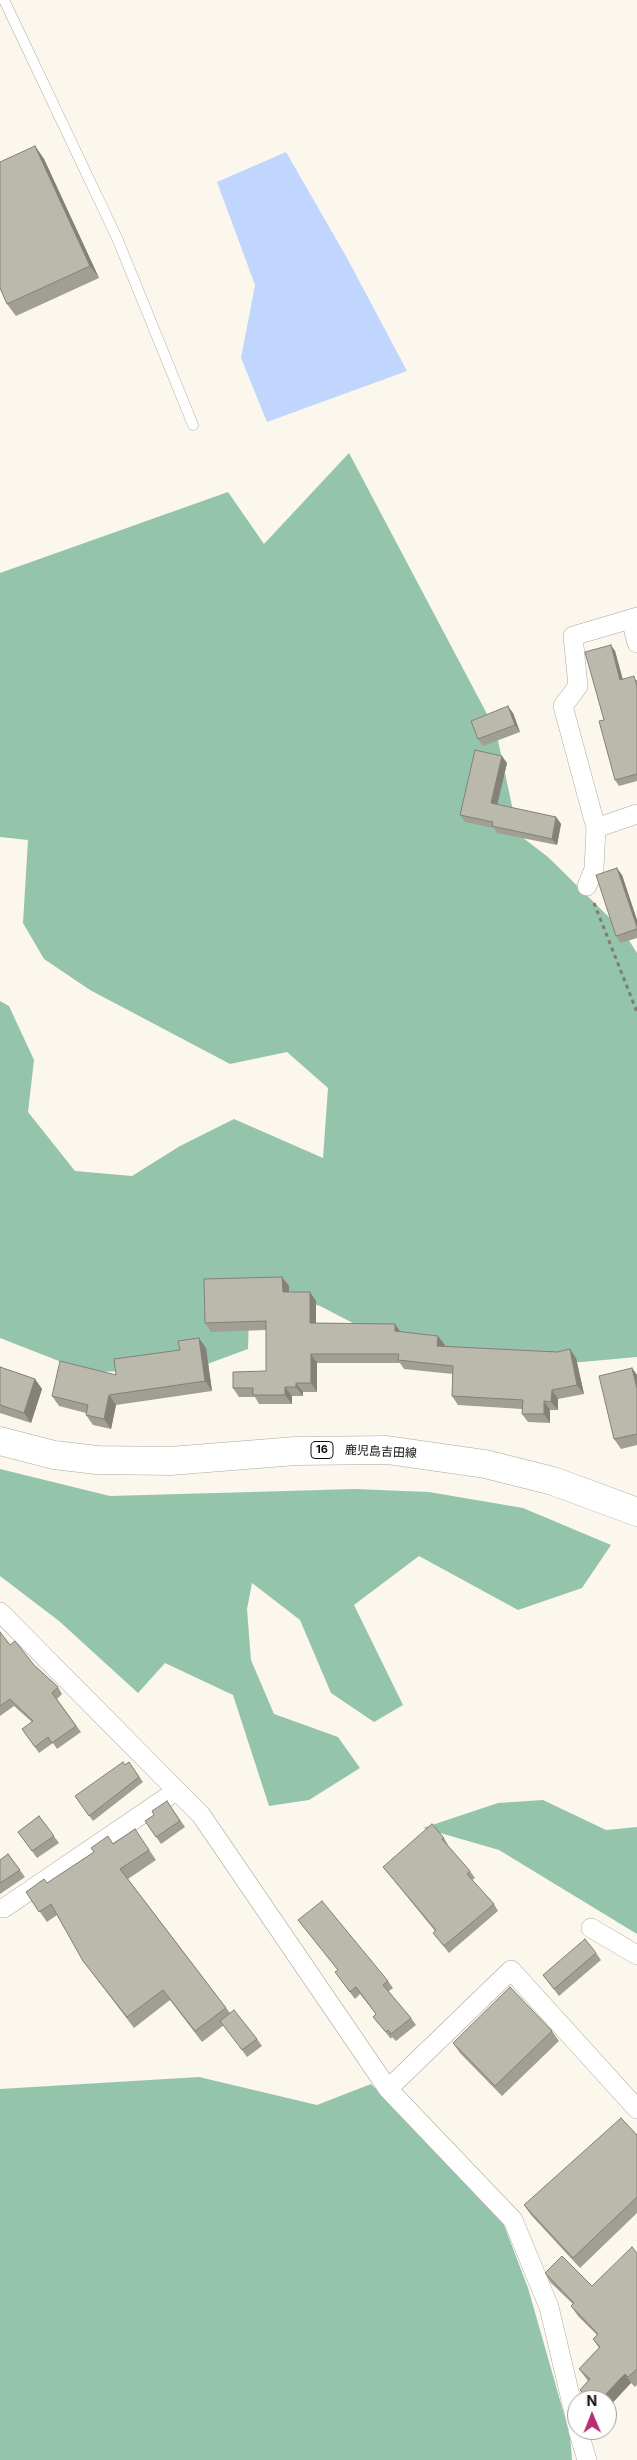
<!DOCTYPE html>
<meta charset="utf-8">
<style>
body{margin:0}
#map{position:relative;width:637px;height:2460px;overflow:hidden;background:#fbf7ec;font-family:Inter,sans-serif}
canvas{display:block}
.north{position:absolute;left:567px;top:2390px;width:50px;height:50px;box-sizing:border-box;background:#fff;border:1px solid #9f9f9d;border-radius:50%;rotate:359deg;font-size:14px;font-weight:700;line-height:20px;text-align:center;color:#100f0b}
.north::after{content:'';display:block;margin:auto;width:18px;height:22px;background:#b52f72;clip-path:polygon(50% 0,100% 100%,50% 72%,0 100%)}
</style>
<div id="map">
<canvas width="637" height="2460"></canvas>
<div class="north">N</div>
</div>
<script>
const ctx = document.querySelector('canvas').getContext('2d');
ctx.lineJoin = 'round';
function fillPath(path, color) { ctx.fillStyle = color; ctx.fill(path, 'evenodd'); }
const shape = rows => new Path2D(rows.map(r => 'M' + r).join(''));
function trace(path, color, width, dash) { ctx.strokeStyle = color; ctx.lineWidth = width; ctx.lineCap = dash ? 'butt' : 'round'; ctx.setLineDash(dash || []); ctx.stroke(path); }
function label(font, color, halo, rows, align = 'center') {
  ctx.font = font + ' Inter,"Noto Sans JP",sans-serif'; ctx.lineWidth = 5; ctx.setLineDash([]); ctx.textBaseline = 'middle'; ctx.strokeStyle = halo; ctx.fillStyle = color; for (const [text, x, y, turn = 0] of rows) {
    ctx.save(); ctx.translate(x, y); ctx.rotate((+turn || 0) * Math.PI / 180); ctx.textAlign = isNaN(turn) ? turn : align; if (halo) ctx.strokeText(text, 0, 0); ctx.fillText(text, 0, 0); ctx.restore();
  }
}
fillPath(shape([
 [349,453,496,731,518,834,548,857,623,931,637,953,637,1357,493,1370,407,1351,320,1306,250,1284,248,1349,191,1370,87,1372,0,1338,0,1001,9,1006,34,1060,28,1112,75,1171,132,1176,180,1146,234,1119,323,1158,328,1088,287,1052,230,1064,90,990,44,959,23,923,28,840,0,837,0,573,228,492,264,544],
 [0,1469,110,1496,355,1489,429,1492,523,1508,611,1545,582,1588,518,1610,419,1556,354,1605,403,1705,374,1722,331,1693,300,1620,252,1583,247,1609,251,1660,274,1714,338,1737,360,1768,309,1800,269,1806,233,1695,165,1663,138,1693,59,1621,0,1576],
 [543,1800,606,1830,637,1827,637,1934,499,1850,423,1828,498,1803],
 [199,2077,317,2105,371,2084,504,2225,528,2288,570,2435,572,2460,0,2460,0,2089]
]), '#95c4ad');
fillPath(shape([
 [286,152,347,258,407,371,267,422,241,358,255,285,217,182]
]), '#c0d6fe');
const service = shape([
 [4,0,117,238,193,425]
]);
const minor = shape([
 [631,619,637,643],
 [596,828,563,706,578,686,573,636,637,617],
 [587,886,594,869,596,828,637,814],
 [0,1612,201,1815,388,2089,513,2220,549,2307,577,2425],
 [4,1908,176,1791],
 [591,1928,637,1955],
 [388,2089,511,1970,637,2109],
 [578,2430,587,2460]
]);
const primary = shape([
 [0,1441,54,1455,97,1460,170,1461,296,1451,387,1450,485,1464,553,1481,637,1512]
]);
trace(service, '#aca89d', 11);
trace(minor, '#aca89d', 20);
trace(primary, '#aca89d', 29);
trace(shape([
 [594,903,637,1012]
]), '#7e7c75', 3, [4, 4]);
trace(service, '#fff', 10);
trace(minor, '#fff', 19);
trace(primary, '#fff', 28);
fillPath(shape([
 [35,146,44,159,99,278,16,316,7,304],
 [615,651,623,679,637,680,637,781,619,786,615,780,604,720],
 [513,713,520,732,483,746,478,739],
 [507,763,497,805,556,817,561,824,557,845,497,833,494,828,465,822,460,815],
 [622,875,637,920,637,938,621,943,616,936],
 [282,1277,289,1286,289,1292,316,1301,316,1323,395,1324,400,1331,445,1345,444,1346,557,1352,570,1349,576,1358,584,1394,558,1399,558,1410,550,1410,550,1423,528,1422,522,1414,522,1409,458,1405,452,1396,453,1374,404,1369,400,1363,317,1363,317,1392,303,1392,303,1396,292,1396,292,1404,259,1404,255,1397,239,1397,233,1388,266,1371,266,1330,211,1332,205,1323],
 [206,1348,212,1391,116,1405,111,1429,93,1425,86,1415,86,1413,59,1406,52,1396,116,1375],
 [0,1367,35,1379,42,1389,31,1423,0,1413],
 [632,1368,637,1375,637,1445,621,1449,614,1439],
 [0,1632,10,1645,34,1665,58,1687,62,1694,57,1699,81,1732,57,1749,53,1743,39,1753,22,1729,32,1722,14,1706,0,1716],
 [129,1762,143,1782,93,1821,75,1796],
 [167,1801,185,1827,161,1844,145,1821,154,1815],
 [39,1816,59,1843,37,1858,18,1832],
 [135,1829,156,1860,128,1879,230,2013,257,2039,262,2046,247,2057,224,2025,202,2042,170,2000,134,2028,83,1961,57,1915,47,1922,26,1892,47,1883,113,1843],
 [444,1838,448,1845,448,1846,470,1871,475,1878,472,1880,494,1904,498,1911,449,1953,433,1933,435,1931,383,1867],
 [8,1854,25,1877,0,1894,0,1860],
 [298,1920,388,1981,393,1988,388,1992,411,2018,416,2025,396,2041,392,2037,391,2039,373,2017,376,2014,360,1994,355,1999,340,1979,338,1970],
 [596,1953,601,1960,559,1996,543,1975],
 [552,2031,559,2041,502,2096,460,2053,453,2043],
 [637,2135,637,2213,580,2268,531,2215,524,2205],
 [637,2253,637,2385,635,2387,631,2383,607,2400,587,2400,580,2390,588,2381,579,2369,599,2348,593,2339,597,2335,578,2316,571,2306,573,2304,551,2283,545,2273,592,2286]
]), '#a19e94');
fillPath(shape([
 [35,146,44,159,99,278,90,266],
 [611,645,615,651,624,686,620,680],
 [508,706,513,713,520,732,515,725],
 [502,756,507,763,496,810,491,803],
 [556,817,561,824,557,845,552,839],
 [617,868,622,875,637,920,637,927],
 [282,1277,289,1286,289,1301,283,1292],
 [310,1292,316,1301,316,1332,310,1323],
 [395,1324,401,1333,395,1331],
 [438,1336,445,1345,443,1355,437,1346],
 [199,1338,206,1348,212,1391,205,1381],
 [570,1349,576,1358,584,1394,577,1385],
 [311,1354,317,1363,317,1392,311,1383],
 [632,1368,637,1375,637,1389],
 [35,1379,42,1389,31,1423,24,1413],
 [296,1383,303,1392,303,1396,296,1387],
 [285,1387,292,1396,292,1404,285,1395],
 [552,1390,558,1399,558,1410,551,1402],
 [109,1395,116,1405,111,1429,104,1419],
 [544,1401,550,1410,550,1423,544,1414],
 [625,2374,631,2383,607,2409,607,2400,600,2400]
]), '#838178');
const building = shape([
 [35,146,90,266,7,304,0,288,0,162,35,146],
 [611,645,620,680,634,676,637,686,637,774,615,780,599,721,604,720,585,652,611,645],
 [508,706,515,725,478,739,471,721,508,706],
 [475,750,502,756,491,803,556,817,552,839,492,826,493,822,460,815,475,750],
 [617,868,637,927,637,929,616,936,596,875,617,868],
 [282,1277,283,1292,310,1292,310,1323,395,1324,395,1331,438,1336,437,1346,557,1352,570,1349,577,1385,552,1390,551,1402,544,1401,544,1414,522,1414,523,1400,452,1396,453,1366,398,1360,399,1354,311,1354,311,1383,296,1383,296,1387,285,1387,285,1395,253,1395,253,1388,233,1388,233,1372,266,1371,266,1321,205,1323,204,1279,282,1277],
 [199,1338,205,1381,109,1395,104,1419,86,1415,88,1405,52,1396,60,1361,116,1375,114,1359,180,1350,178,1341,199,1338],
 [0,1367,35,1379,24,1413,0,1405,0,1367],
 [632,1368,637,1389,637,1434,614,1439,599,1376,632,1368],
 [0,1632,10,1645,15,1641,34,1665,58,1687,52,1693,76,1726,52,1743,48,1737,35,1747,22,1729,33,1721,10,1699,0,1706,0,1632],
 [123,1762,125,1765,129,1762,139,1777,89,1816,75,1796,123,1762],
 [167,1801,180,1821,156,1837,145,1821,154,1815,152,1811,167,1801],
 [39,1816,54,1836,32,1851,18,1832,39,1816],
 [432,1824,444,1838,442,1839,470,1871,467,1874,494,1904,444,1946,433,1933,436,1930,383,1867,432,1824],
 [135,1829,149,1850,120,1869,226,2008,195,2031,163,1990,127,2017,83,1961,51,1904,39,1912,26,1892,44,1879,47,1883,94,1852,91,1848,108,1836,113,1844,135,1829],
 [8,1854,20,1870,0,1883,0,1860,8,1854],
 [322,1901,388,1981,383,1985,411,2018,391,2034,388,2030,386,2032,373,2017,376,2014,356,1987,350,1992,335,1972,338,1970,298,1920,322,1901],
 [585,1939,596,1953,554,1989,543,1975,585,1939],
 [510,1987,552,2031,495,2086,453,2043,510,1987],
 [234,2010,257,2039,242,2050,220,2021,234,2010],
 [621,2118,637,2135,637,2197,573,2258,524,2205,621,2118],
 [632,2247,637,2253,637,2369,628,2377,625,2374,600,2400,591,2400,580,2390,590,2379,579,2369,600,2347,593,2339,598,2334,571,2306,574,2303,545,2273,562,2256,592,2286,632,2247]
]);
fillPath(building, '#bbb8ac');
trace(building, '#838178', 1);
for (const [x, y, w] of [
 [322,1450,22]
]) { const box = new Path2D(); box.roundRect(x - w / 2, y - 8.5, w, 17, 4); ctx.fillStyle = '#fff'; ctx.fill(box); trace(box, '#100f0b', 1); }
label('bold 11px', '#100f0b', null, [
 ["16",322,1450]
]);
label('12px', '#100f0b', '#fff', [
 ["鹿児島吉田線",381,1452,3]
]);
</script>
